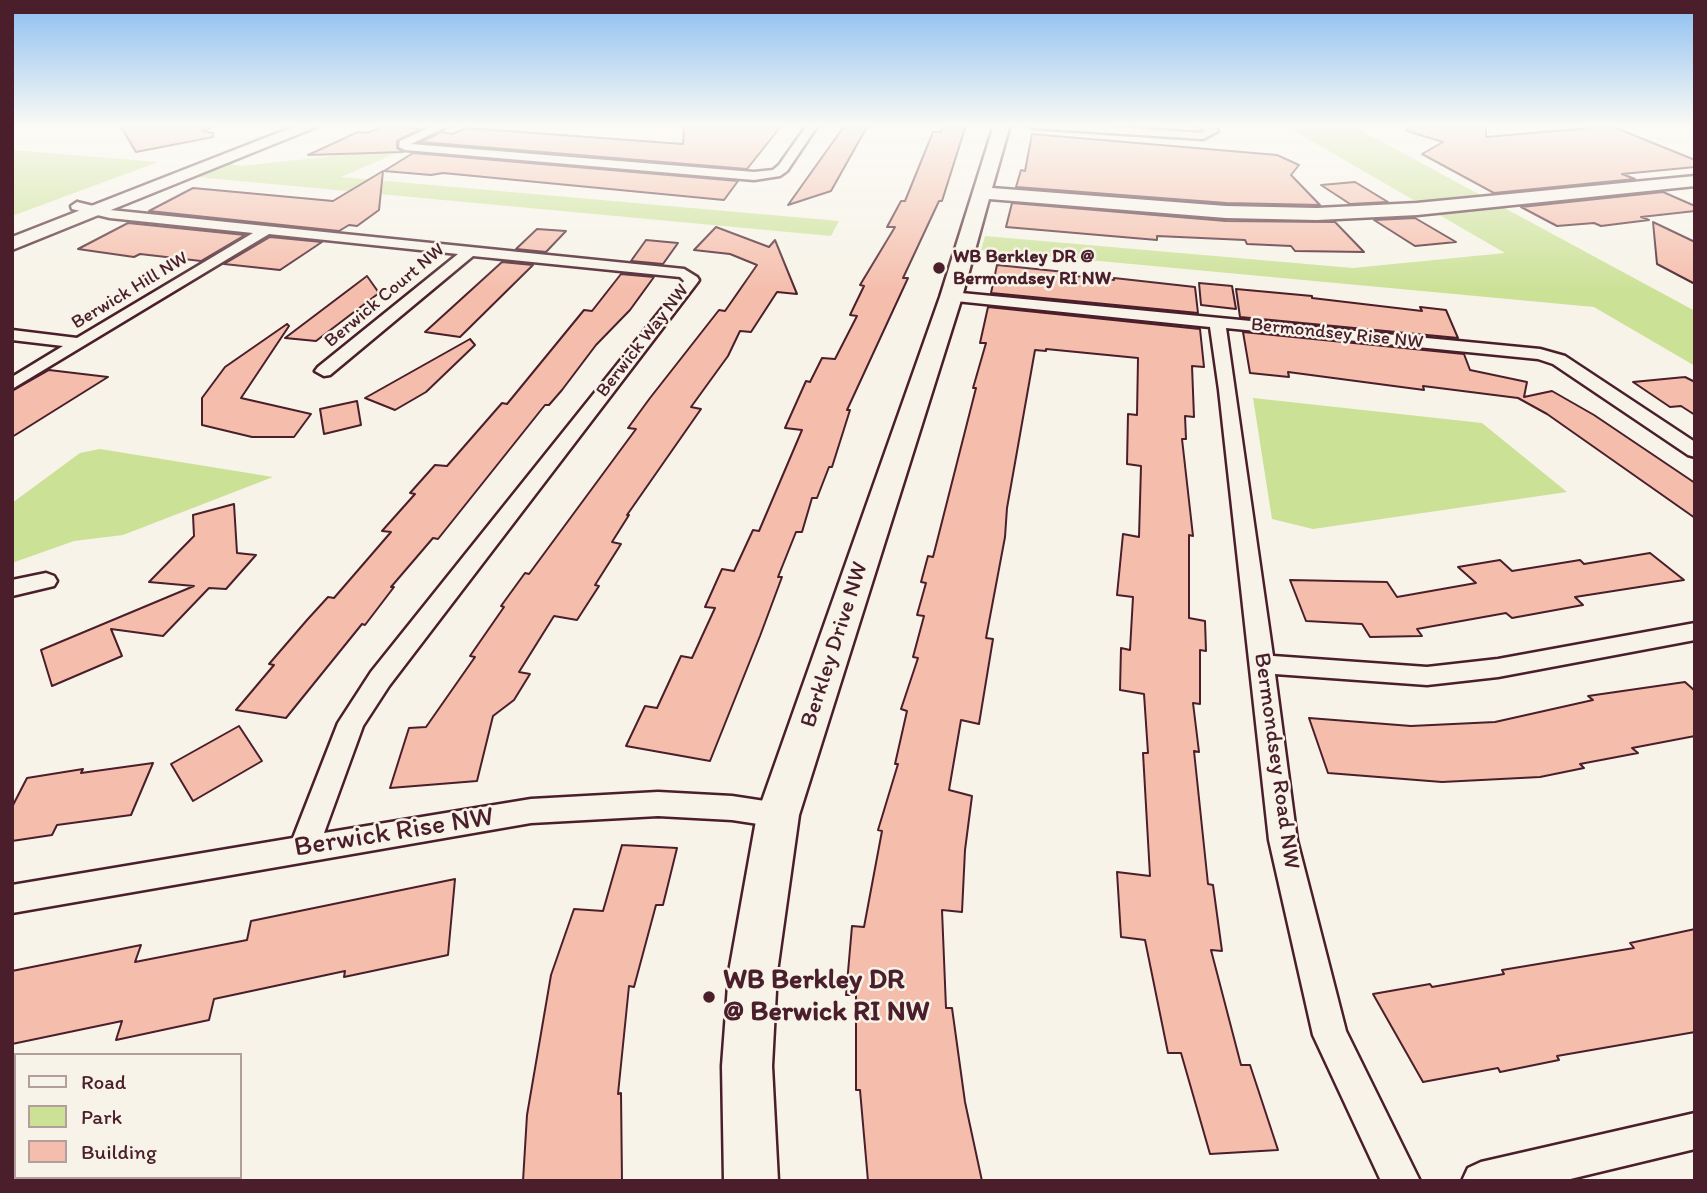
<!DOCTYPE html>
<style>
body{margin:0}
#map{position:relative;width:1707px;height:1193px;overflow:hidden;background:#f7f3e8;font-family:Itim,sans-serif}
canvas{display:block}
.frame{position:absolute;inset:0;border:14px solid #4a1f2b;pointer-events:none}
.legend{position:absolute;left:14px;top:1053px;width:228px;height:126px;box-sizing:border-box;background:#f7f3e8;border:2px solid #b29e9c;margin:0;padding:9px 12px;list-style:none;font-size:21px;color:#4a1f2b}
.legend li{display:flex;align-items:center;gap:14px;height:35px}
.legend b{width:35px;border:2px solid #b29e9c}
</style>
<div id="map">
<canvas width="1707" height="1193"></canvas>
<div class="frame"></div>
<ul class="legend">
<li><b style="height:9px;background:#f7f3e8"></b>Road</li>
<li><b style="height:19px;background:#cbe196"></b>Park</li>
<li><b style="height:19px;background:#f5bdab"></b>Building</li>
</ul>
</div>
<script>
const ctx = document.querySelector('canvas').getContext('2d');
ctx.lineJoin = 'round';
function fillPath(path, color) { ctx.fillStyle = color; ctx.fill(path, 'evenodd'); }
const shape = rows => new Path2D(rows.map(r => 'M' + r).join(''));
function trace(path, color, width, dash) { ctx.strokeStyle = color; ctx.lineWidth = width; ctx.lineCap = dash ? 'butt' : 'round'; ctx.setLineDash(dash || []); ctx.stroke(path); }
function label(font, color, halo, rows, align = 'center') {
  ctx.font = font + ' Itim,sans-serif'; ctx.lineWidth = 5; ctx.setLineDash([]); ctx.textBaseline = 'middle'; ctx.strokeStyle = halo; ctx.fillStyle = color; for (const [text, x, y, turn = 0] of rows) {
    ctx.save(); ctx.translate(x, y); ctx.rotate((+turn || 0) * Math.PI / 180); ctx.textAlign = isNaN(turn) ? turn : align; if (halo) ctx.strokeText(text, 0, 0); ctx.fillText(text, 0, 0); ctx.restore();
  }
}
fillPath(shape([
 [1284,125,1351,125,1695,311,1695,366,1594,307,981,250,985,236,1353,268,1505,253],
 [12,150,158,162,12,216],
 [380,151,392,155,341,177,839,221,831,236,196,177,228,164,242,166],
 [1253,398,1482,423,1567,492,1313,529,1272,519],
 [100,449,273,477,123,535,74,541,12,563,12,503,80,453]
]), '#cbe196');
const building = shape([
 [120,125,210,125,211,128,202,131,213,133,213,137,136,152,120,125],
 [386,125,420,129,397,141,397,148,403,152,308,155,358,132,367,133,386,125],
 [684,125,782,125,747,169,421,142,441,132,452,134,466,128,683,144,684,125],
 [845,125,868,125,831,191,788,205,845,125],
 [943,125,966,125,942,201,939,201,918,246,903,278,908,278,847,410,850,410,832,467,829,467,817,498,812,498,802,532,796,532,778,577,782,577,760,636,710,761,626,746,645,706,657,708,681,656,692,658,715,608,705,607,722,569,734,571,753,530,759,531,802,430,785,428,806,381,810,382,822,358,835,359,857,316,850,315,864,286,860,285,895,227,887,227,901,201,905,201,933,132,941,132,943,125],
 [1407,125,1486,125,1486,137,1611,126,1695,160,1695,167,1622,174,1635,179,1494,193,1422,154,1443,142,1407,131,1407,125],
 [1032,134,1277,155,1299,165,1291,175,1320,205,1226,203,1016,187,1021,170,1025,171,1032,134],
 [413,153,738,181,724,200,443,173,431,175,384,171,413,153],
 [383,171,379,210,357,226,349,225,339,231,149,211,193,188,333,201,383,171],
 [1355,182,1388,202,1350,204,1321,185,1355,182],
 [1663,192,1695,206,1695,211,1641,217,1649,220,1601,226,1594,223,1557,226,1521,207,1663,192],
 [1012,203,1226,221,1335,222,1364,252,1295,251,1291,246,1247,244,1245,240,1157,236,1157,240,1006,227,1012,203],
 [1415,218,1456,242,1415,246,1374,220,1415,218],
 [1653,222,1695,242,1695,284,1657,264,1653,222],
 [128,223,245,235,201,261,140,254,134,257,78,249,128,223],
 [716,227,769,247,775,240,797,294,777,292,751,332,740,331,728,356,691,407,701,409,627,515,629,515,612,542,621,544,595,585,599,586,577,620,554,616,519,672,530,674,514,700,493,716,477,781,390,788,409,728,426,727,475,657,470,656,504,607,501,606,525,573,529,574,636,429,628,428,650,398,719,310,725,311,757,265,730,254,694,250,716,227],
 [537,229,566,231,546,252,516,249,537,229],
 [270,237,322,242,280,270,224,264,270,237],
 [646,240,678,243,663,264,631,261,646,240],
 [502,262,533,265,460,337,425,332,502,262],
 [997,265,1065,272,1065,275,1114,280,1114,278,1195,287,1198,313,991,293,997,265],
 [621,274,654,277,630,310,596,345,562,390,549,405,545,405,438,539,433,538,391,587,394,587,365,625,362,624,286,718,236,710,274,665,269,664,307,620,328,597,334,598,391,532,382,531,415,494,410,493,435,465,447,466,502,403,507,404,584,310,592,311,621,274],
 [367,276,379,293,316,341,285,338,367,276],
 [1199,283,1232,286,1236,309,1201,305,1199,283],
 [1236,289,1312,296,1312,298,1422,311,1420,307,1446,310,1458,338,1240,317,1236,289],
 [988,307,1200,329,1204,367,1192,366,1194,417,1185,416,1186,439,1182,439,1193,536,1189,535,1189,618,1205,621,1206,651,1200,650,1200,704,1193,703,1199,752,1194,751,1208,884,1213,885,1222,951,1211,950,1241,1065,1250,1065,1278,1150,1210,1154,1181,1053,1168,1053,1145,940,1121,937,1117,872,1150,876,1143,753,1148,753,1144,694,1120,690,1121,648,1130,650,1133,597,1117,595,1123,534,1139,537,1141,466,1127,464,1128,414,1137,415,1138,358,1046,349,1046,351,1035,350,1007,508,1005,537,986,638,993,639,979,724,961,720,949,790,972,796,965,850,962,912,942,910,946,1008,952,1008,965,1102,982,1181,868,1181,860,1090,856,1090,856,995,846,995,852,926,864,927,882,831,878,830,898,764,895,764,907,711,901,709,918,658,913,657,924,616,917,615,926,583,921,582,928,556,933,557,976,388,973,388,986,343,980,343,988,307],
 [287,324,289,326,241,398,311,414,294,437,252,437,202,425,202,398,225,367,287,324],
 [1243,332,1464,354,1470,370,1527,382,1524,397,1552,391,1594,415,1695,483,1695,518,1547,414,1518,398,1423,386,1424,390,1288,372,1289,377,1250,373,1243,332],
 [470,339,475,345,426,392,395,410,365,398,470,339],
 [49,370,108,377,12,437,12,391,49,370],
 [1685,377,1695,382,1695,415,1681,406,1670,407,1633,382,1685,377],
 [357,401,361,425,324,434,320,409,357,401],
 [234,504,237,553,256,555,226,589,209,588,163,636,111,629,122,656,52,686,41,650,194,586,149,582,194,536,193,515,234,504],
 [1650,553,1684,580,1575,597,1583,605,1512,618,1506,613,1417,629,1422,636,1370,637,1362,624,1306,621,1290,580,1387,582,1397,597,1476,583,1458,567,1500,560,1512,571,1580,560,1584,564,1650,553],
 [1685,682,1695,691,1695,736,1632,748,1638,753,1580,764,1584,768,1540,777,1442,782,1328,773,1309,718,1411,726,1495,722,1593,700,1588,696,1685,682],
 [239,726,262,761,193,801,171,764,239,726],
 [153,763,131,815,57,825,52,835,12,841,12,807,27,778,83,769,81,773,153,763],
 [622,845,677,848,663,905,656,905,634,987,629,986,618,1094,621,1093,622,1181,523,1181,527,1115,551,975,574,909,603,911,622,845],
 [455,879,448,955,344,977,345,971,214,999,209,1020,116,1040,122,1021,12,1044,12,971,141,945,135,962,247,940,251,921,455,879],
 [1695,929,1695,1032,1557,1056,1559,1060,1500,1072,1498,1068,1423,1082,1373,994,1430,984,1432,987,1504,974,1502,970,1634,948,1630,943,1695,929]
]);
fillPath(building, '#f5bdab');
trace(building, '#4a1f2b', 2);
const street = shape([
 [435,125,450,125,411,144,754,172,773,170,779,165,807,125,818,125,787,171,780,176,754,180,405,150,399,147,400,141,435,125],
 [1028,125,1087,125,1201,133,1205,131,1199,125,1212,125,1218,131,1203,139,1033,128,1028,125],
 [77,202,110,210,684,269,697,277,699,280,697,283,389,686,363,726,324,833,531,799,658,792,732,796,778,803,788,806,792,815,788,824,778,827,732,820,658,816,531,823,12,913,12,885,293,838,338,723,371,672,684,281,680,277,473,256,330,375,324,376,315,371,318,367,458,254,269,234,12,389,12,377,63,346,12,340,12,330,77,338,253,233,110,218,72,209,71,206,77,202],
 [951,292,1540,349,1565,356,1695,442,1695,457,1688,455,1553,364,1538,359,1226,328,1273,656,1427,667,1498,659,1695,623,1695,640,1498,677,1427,685,1275,674,1297,840,1346,1031,1420,1181,1381,1181,1313,1035,1269,840,1219,390,1210,327,946,300,943,297,946,294,951,292],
 [46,573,54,576,57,581,54,586,12,596,12,580,46,573],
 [1695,1113,1695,1149,1562,1181,1462,1181,1468,1168,1481,1162,1695,1113]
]);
const secondary = shape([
 [298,125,321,125,12,250,12,237,298,125],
 [994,125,1010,125,992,188,1226,206,1317,208,1417,203,1695,176,1695,186,1417,215,1317,220,1226,218,989,199,962,297,799,815,777,972,772,1066,778,1181,724,1181,722,1066,729,972,757,815,940,297,994,125]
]);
trace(street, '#4a1f2b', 5);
trace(secondary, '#4a1f2b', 5);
fillPath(street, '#f7f3e8');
fillPath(secondary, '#f7f3e8');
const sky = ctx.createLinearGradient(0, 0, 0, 292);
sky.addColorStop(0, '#8bbef0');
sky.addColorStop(0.43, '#fbfaf5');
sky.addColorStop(1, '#fbfaf500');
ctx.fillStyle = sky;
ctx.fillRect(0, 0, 1707, 292);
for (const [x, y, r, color] of [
 [939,268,7,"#4a1f2b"],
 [709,997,7,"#4a1f2b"]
]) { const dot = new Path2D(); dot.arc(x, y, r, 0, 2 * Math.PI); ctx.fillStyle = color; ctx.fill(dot); trace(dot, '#f7f3e8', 2.5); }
label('bold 19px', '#4a1f2b', '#f7f3e8', [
 ["WB Berkley DR @",953,257],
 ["Bermondsey RI NW",953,279]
], 'left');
label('19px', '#4a1f2b', '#f7f3e8', [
 ["Berwick Hill NW",130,291,-31],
 ["Berwick Court NW",385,296,-40],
 ["Bermondsey Rise NW",1337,334,6],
 ["Berwick Way NW",643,341,-52]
]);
label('23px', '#4a1f2b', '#f7f3e8', [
 ["Berkley Drive NW",835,645,-72],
 ["Bermondsey Road NW",1276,761,82]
]);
label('28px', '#4a1f2b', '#f7f3e8', [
 ["Berwick Rise NW",394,833,-9]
]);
label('bold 28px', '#4a1f2b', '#f7f3e8', [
 ["WB Berkley DR",723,981],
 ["@ Berwick RI NW",723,1013]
], 'left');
</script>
